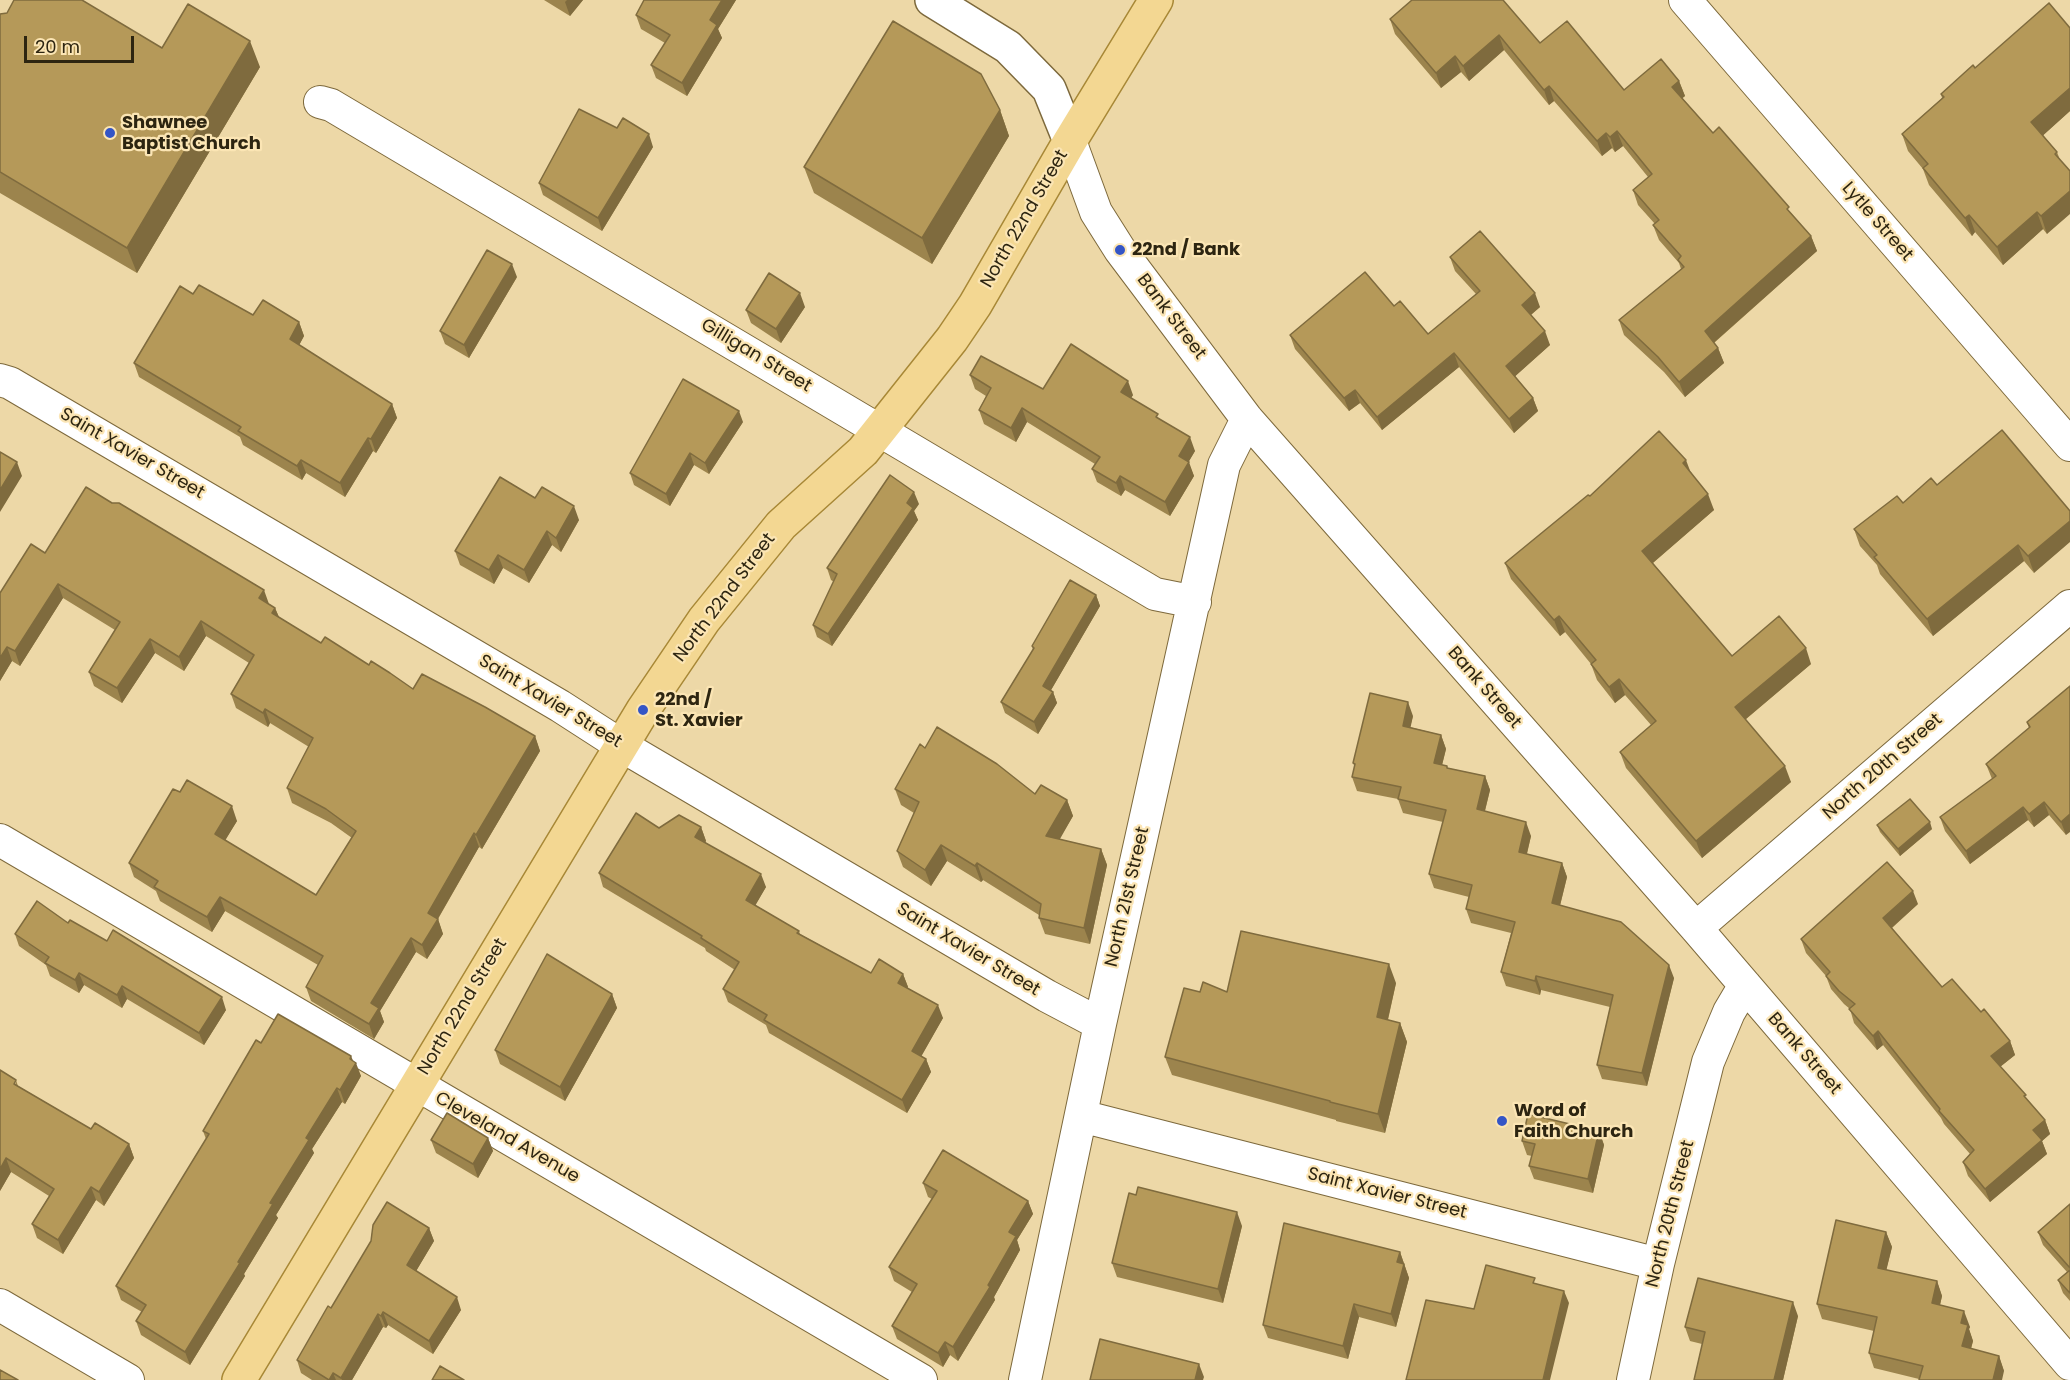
<!DOCTYPE html>
<style>
body{margin:0}
#map{position:relative;width:2070px;height:1380px;overflow:hidden;background:#edd8a7;font-family:Poppins,sans-serif}
canvas{display:block}
.scale{position:absolute;left:24px;top:36px;width:110px;height:27px;box-sizing:border-box;border:3px solid #2d2511;border-top:0;padding-left:8px;font-size:18px;line-height:21px;white-space:nowrap;color:#2d2511;-webkit-text-stroke:4px #fbe5b4;paint-order:stroke}
</style>
<div id="map">
<canvas width="2070" height="1380"></canvas>
<div class="scale">20 m</div>
</div>
<script>
const ctx = document.querySelector('canvas').getContext('2d');
ctx.lineJoin = 'round';
const shape = rows => new Path2D(rows.map(r => 'M' + r).join(''));
function trace(path, color, width, dash) { ctx.strokeStyle = color; ctx.lineWidth = width; ctx.lineCap = dash ? 'butt' : 'round'; ctx.setLineDash(dash || []); ctx.stroke(path); }
function fillPath(path, color) { ctx.fillStyle = color; ctx.fill(path, 'evenodd'); }
function label(font, color, halo, rows, align = 'center') {
  ctx.font = font + ' Poppins,sans-serif'; ctx.lineWidth = 4.5; ctx.setLineDash([]); ctx.textBaseline = 'middle'; ctx.strokeStyle = halo; ctx.fillStyle = color; for (const [text, x, y, turn = 0] of rows) {
    ctx.save(); ctx.translate(x, y); ctx.rotate((+turn || 0) * Math.PI / 180); ctx.textAlign = isNaN(turn) ? turn : align; if (halo) ctx.strokeText(text, 0, 0); ctx.fillText(text, 0, 0); ctx.restore();
  }
}
const street = shape([
 [1685,0,2070,445],
 [320,102,331,105,1155,594,1195,602],
 [1070,141,1096,212,1120,250,1247,419,1696,928,2070,1364],
 [0,380,10,383,560,706,622,746,1047,996,1100,1024],
 [0,840,921,1380],
 [1696,928,2070,606],
 [1081,1116,1658,1264],
 [0,1305,128,1380],
 [1025,1380,1100,1024,1224,465,1247,419],
 [1633,1380,1658,1264,1708,1062,1729,1012,1745,985]
]);
const secondary = shape([
 [932,0,1008,47,1049,89,1070,141]
]);
const primary = shape([
 [239,1380,643,710,704,620,781,525,863,451,952,339,975,305,1070,141,1156,0]
]);
trace(street, '#7d693c', 34);
trace(secondary, '#7d693c', 36);
trace(primary, '#a88836', 36);
trace(street, '#fff', 32);
trace(secondary, '#fff', 33);
trace(primary, '#f3d792', 33);
fillPath(shape([
 [544,0,583,0,570,16],
 [644,0,736,0,718,29,722,38,687,96,656,78,651,65,665,43,641,29,636,15],
 [0,14,260,67,137,273,0,193],
 [1390,19,1540,43,1624,90,1679,81,1685,96,1682,98,1713,133,1792,214,1811,236,1817,251,1714,343,1718,348,1724,363,1685,397,1664,372,1624,335,1619,320,1681,269,1679,263,1659,240,1653,225,1655,224,1638,205,1633,190,1648,177,1623,146,1615,152,1612,148,1602,156,1554,101,1549,105,1504,50,1469,81,1461,72,1441,88,1395,34],
 [2070,28,2070,111,2043,135,2057,152,2060,160,2047,234,2043,229,2003,265,1975,232,1972,236,1929,185,1923,169,1908,151,1902,134,1942,98,1941,94,1975,68],
 [1000,110,1009,136,932,264,814,193,804,167],
 [617,128,653,147,602,231,543,195,539,183],
 [1450,257,1540,307,1531,315,1550,345,1515,376,1533,398,1538,411,1514,433,1459,367,1382,430,1360,403,1349,411,1295,349,1290,335,1394,306,1428,334,1476,294,1455,271],
 [517,277,469,358,445,344,440,331],
 [193,294,253,315,299,322,304,336,299,345,392,404,397,418,376,453,373,451,345,497,306,473,302,480,243,445,240,437,139,377,134,363],
 [805,307,781,343,751,323,746,310],
 [970,375,1043,389,1133,395,1131,398,1160,419,1195,451,1188,462,1194,476,1170,516,1125,490,1121,496,1097,482,1092,469,1095,464,1027,422,1016,442,984,424,979,410,986,396,975,389],
 [743,422,709,474,694,465,670,506,634,485,630,473],
 [2002,430,2034,573,2024,561,1933,636,1880,574,1877,565,1860,546,1854,529,1937,485],
 [1691,472,1714,510,1653,563,1732,656,1811,664,1745,720,1791,782,1702,858,1626,768,1620,752,1651,725,1625,695,1615,703,1597,680,1591,664,1565,632,1560,636,1511,579,1505,563,1590,496],
 [535,498,579,520,561,552,552,545,529,583,503,568,494,584,460,565,455,551],
 [919,504,914,511,918,520,832,646,817,637,813,625,834,582,831,580,827,568],
 [45,553,269,604,275,608,279,617,321,643,369,665,413,689,535,736,540,751,482,849,479,847,438,919,443,934,427,959,416,952,380,1011,384,1022,374,1039,311,1001,306,987,318,965,225,911,212,932,160,901,156,891,134,877,129,863,180,792,237,821,225,840,316,895,352,838,331,823,292,803,287,788,309,747,270,723,268,727,236,708,231,694,249,663,206,636,184,671,155,653,122,703,94,686,89,672,115,630,63,598,20,666,12,661,0,681,0,593],
 [1096,595,1100,606,1051,690,1053,692,1057,703,1038,734,1005,713,1001,702,1033,650,1032,646],
 [2070,686,2066,835,2049,815,2034,827,2028,820,1970,864,1945,831,1940,817,1992,779,1986,764,2029,728,2027,722],
 [1413,716,1410,727,1441,735,1446,749,1442,765,1448,768,1485,776,1490,790,1485,811,1531,836,1527,854,1562,863,1567,877,1560,906,1674,978,1647,1086,1602,1079,1597,1065,1610,1007,1541,990,1540,995,1506,986,1501,972,1511,933,1471,923,1466,909,1469,897,1434,888,1429,874,1443,822,1403,813,1398,799,1357,791,1352,777,1355,767,1353,763],
 [925,748,1035,794,1067,800,1073,816,1059,839,1101,849,1107,865,1090,944,1045,934,1039,918,1039,915,983,880,981,882,947,861,931,886,903,867,897,851,914,813,901,805,895,789],
 [1877,825,1932,829,1900,856,1880,832],
 [701,827,706,841,705,842,766,887,755,905,799,931,800,934,871,973,903,974,908,987,907,988,943,1018,921,1056,926,1059,931,1072,907,1113,769,1033,766,1025,728,1002,723,989,735,970,706,951,705,948,603,887,599,873,659,828],
 [1918,904,1892,928,1942,987,1981,1012,2010,1041,2015,1055,2000,1067,2045,1120,2050,1134,2042,1141,2047,1154,1990,1202,1968,1176,1963,1162,1970,1154,1944,1124,1941,1118,1883,1045,1877,1050,1854,1023,1850,1009,1844,1004,1831,989,1826,976,1806,953,1801,939],
 [68,923,226,1010,204,1045,127,999,122,1008,84,985,79,993,50,976,46,965,19,946,15,934],
 [1396,983,1388,1020,1400,1023,1407,1042,1385,1133,1336,1121,1336,1120,1172,1075,1165,1057,1200,992,1227,992],
 [612,994,617,1008,565,1101,500,1064,495,1050],
 [261,1043,353,1061,361,1076,345,1104,342,1102,312,1149,314,1153,276,1215,278,1218,244,1274,245,1276,190,1365,141,1335,136,1321,142,1312,121,1300,116,1286,206,1139,203,1131],
 [16,1080,18,1086,91,1129,129,1144,134,1158,104,1206,96,1200,63,1254,37,1238,32,1224,49,1196,11,1172,0,1191],
 [1599,1131,1604,1145,1593,1193,1534,1179,1529,1166,1532,1156,1527,1155,1522,1141],
 [488,1138,493,1151,478,1178,436,1153,431,1140],
 [923,1183,1028,1201,1033,1214,1017,1240,1020,1250,994,1297,995,1300,958,1361,950,1355,943,1367,897,1339,892,1326,912,1292,894,1281,889,1267,932,1199,928,1197],
 [1136,1195,1242,1226,1223,1303,1117,1277,1112,1263],
 [2070,1204,2070,1301,2063,1293,2058,1280,2067,1272,2043,1245,2038,1232],
 [429,1228,434,1241,416,1271,461,1310,433,1354,388,1325,386,1328,383,1327,352,1380,312,1380,301,1373,297,1360,331,1308],
 [1886,1232,1892,1247,1886,1270,1937,1281,1942,1296,1940,1305,1970,1327,1969,1329,1973,1341,1971,1349,1999,1356,2004,1371,1919,1379,1874,1368,1869,1353,1874,1331,1822,1319,1817,1304],
 [1400,1252,1409,1278,1396,1327,1359,1317,1348,1359,1268,1338,1263,1325],
 [1798,1316,1783,1380,1694,1380,1702,1344,1690,1341,1685,1327]
]), '#9c844d');
fillPath(shape([
 [567,0,583,0,570,16,565,2],
 [722,0,736,0,718,29,722,38,687,96,682,83,710,20],
 [1499,35,1504,50,1469,81,1463,66],
 [250,41,260,67,137,273,127,248],
 [1455,56,1461,72,1441,88,1436,73],
 [1679,81,1685,96,1678,102,1672,87],
 [1549,86,1554,101,1549,105,1544,90],
 [2070,88,2070,111,2038,140,2031,122],
 [1000,110,1009,136,932,264,922,238],
 [1617,131,1623,146,1615,152,1610,137],
 [1606,133,1612,148,1602,156,1597,141],
 [649,134,653,147,602,231,598,218],
 [2070,191,2070,214,2047,234,2041,216],
 [2037,212,2043,229,2003,265,1997,247],
 [1969,215,1975,232,1972,236,1965,218],
 [1811,236,1817,251,1710,346,1705,331],
 [512,264,517,277,469,358,464,345],
 [800,293,805,307,781,343,776,329],
 [1535,293,1540,307,1527,318,1522,305],
 [299,322,304,336,295,353,290,339],
 [1545,331,1550,345,1511,380,1506,366],
 [1718,348,1724,363,1685,397,1679,382],
 [1454,353,1459,367,1382,430,1377,417],
 [1128,381,1133,395,1126,406,1121,392],
 [1355,390,1360,403,1349,411,1344,398],
 [1533,398,1538,411,1514,433,1509,419],
 [392,404,397,418,376,453,371,439],
 [1022,408,1027,422,1016,442,1011,428],
 [739,411,743,422,709,474,705,463],
 [1190,437,1195,451,1184,470,1179,456],
 [368,438,373,451,345,497,340,483],
 [690,453,694,465,670,506,666,494],
 [301,460,306,473,302,480,297,466],
 [1686,460,1692,476,1683,463],
 [17,462,22,476,0,512,0,490],
 [1189,462,1194,476,1170,516,1165,502],
 [1120,476,1125,490,1121,496,1116,483],
 [914,492,919,504,914,511,918,520,832,646,828,634],
 [1708,494,1714,510,1648,567,1642,551],
 [574,506,579,520,561,552,556,538],
 [2070,521,2070,542,2034,573,2028,556],
 [547,531,552,545,529,583,524,570],
 [2018,545,2024,561,1933,636,1927,619],
 [498,555,503,568,494,584,489,570],
 [58,584,63,598,20,666,15,651],
 [264,590,269,604,259,598],
 [1096,595,1100,606,1047,697,1043,686],
 [275,608,281,622,272,613],
 [1559,616,1565,632,1560,636,1554,620],
 [201,621,206,636,184,671,179,657],
 [150,639,155,653,122,703,117,688],
 [7,647,12,661,0,681,0,658],
 [1806,648,1811,664,1741,723,1735,707],
 [1619,679,1625,695,1615,703,1609,687],
 [1053,692,1057,703,1038,734,1034,722],
 [1408,702,1413,716,1408,739,1403,726],
 [265,709,270,723,268,727,263,713],
 [1441,735,1446,749,1439,777,1434,763],
 [535,736,540,751,482,849,476,835],
 [1785,766,1791,782,1702,858,1696,841],
 [1485,776,1490,790,1482,822,1477,809],
 [1067,800,1073,816,1052,853,1046,836],
 [2044,802,2049,815,2034,827,2029,814],
 [232,806,237,821,220,849,215,834],
 [2023,807,2028,820,1970,864,1966,851],
 [2070,814,2070,832,2066,835,2061,822],
 [1526,822,1531,836,1524,865,1519,852],
 [1930,822,1932,829,1900,856,1898,849],
 [701,827,706,841,700,850,695,837],
 [474,833,479,847,433,927,428,913],
 [941,845,947,861,931,886,925,870],
 [1101,849,1107,865,1090,944,1084,928],
 [977,863,983,880,981,882,975,866],
 [1562,863,1567,877,1557,917,1552,903],
 [761,874,766,887,751,913,746,900],
 [1913,891,1918,904,1888,931,1883,918],
 [220,897,225,911,212,932,207,917],
 [438,919,443,934,427,959,422,945],
 [411,938,416,952,380,1011,384,1022,374,1039,369,1024,371,1003],
 [1389,964,1396,983,1384,1036,1377,1017],
 [1669,965,1674,978,1647,1086,1642,1073],
 [79,973,84,985,79,993,75,980],
 [903,974,908,987,903,996,898,983],
 [1536,976,1541,990,1540,995,1535,981],
 [122,986,127,999,122,1008,117,995],
 [612,994,617,1008,565,1101,560,1087],
 [222,997,226,1010,204,1045,199,1033],
 [938,1005,943,1018,917,1064,912,1051],
 [1400,1023,1407,1042,1385,1133,1378,1114],
 [1878,1031,1883,1045,1877,1050,1873,1036],
 [2010,1041,2015,1055,1996,1070,1991,1056],
 [351,1056,355,1065,356,1063,361,1076,345,1104,340,1090],
 [926,1059,931,1072,907,1113,902,1100],
 [337,1088,342,1102,312,1149,314,1153,276,1215,278,1218,244,1274,245,1276,190,1365,185,1352,238,1262,306,1138],
 [2045,1120,2050,1134,2042,1141,2047,1154,1990,1202,1985,1189,2033,1130],
 [1599,1131,1604,1145,1593,1193,1588,1179],
 [488,1138,493,1151,478,1178,473,1164],
 [129,1144,134,1158,104,1206,99,1192],
 [6,1158,11,1172,0,1191,0,1169],
 [91,1187,96,1200,63,1254,58,1240],
 [1028,1201,1033,1214,1017,1240,1020,1250,994,1297,995,1300,958,1361,953,1347,988,1285,1009,1232],
 [1237,1212,1242,1226,1223,1303,1218,1289],
 [429,1228,434,1241,412,1278,407,1265],
 [1886,1232,1892,1247,1883,1284,1878,1268],
 [1400,1252,1409,1278,1396,1327,1391,1314,1397,1262],
 [1937,1281,1942,1296,1937,1318,1932,1303],
 [1564,1291,1569,1303,1550,1380,1543,1380],
 [457,1297,461,1310,433,1354,429,1341],
 [1793,1302,1798,1316,1783,1380,1774,1380],
 [1354,1304,1359,1317,1348,1359,1343,1346],
 [1964,1311,1970,1327,1969,1329,1973,1341,1967,1362,1962,1346,1961,1323],
 [383,1312,388,1325,386,1328,381,1316],
 [378,1314,383,1327,352,1380,342,1380,341,1378],
 [945,1342,950,1355,943,1367,938,1353],
 [1999,1356,2004,1371,2002,1380,1993,1380],
 [1199,1364,1204,1377,1203,1380,1195,1380],
 [333,1373,336,1380,329,1380]
]), '#7f6b3e');
const building = shape([
 [14,0,82,0,162,48,188,4,250,41,127,248,0,172,0,14,7,13,14,0],
 [644,0,722,0,710,20,717,25,682,83,651,65,670,35,636,15,644,0],
 [1412,0,1503,0,1540,43,1567,21,1624,90,1661,59,1679,81,1672,87,1713,133,1719,127,1789,207,1787,209,1811,236,1705,331,1718,348,1679,382,1658,357,1619,320,1684,267,1678,260,1681,256,1653,225,1659,220,1633,190,1652,174,1617,131,1610,137,1606,133,1597,141,1549,86,1544,90,1499,35,1463,66,1455,56,1436,73,1390,19,1412,0],
 [2049,3,2070,28,2070,88,2031,122,2057,152,2055,154,2070,171,2070,191,2041,216,2037,212,1997,247,1969,215,1965,218,1923,168,1928,164,1902,134,1944,97,1941,94,1973,65,1975,68,2049,3],
 [893,21,981,74,1000,110,922,238,804,167,893,21],
 [579,109,617,128,623,118,649,134,598,218,539,183,579,109],
 [1480,231,1535,293,1522,305,1545,331,1506,366,1533,398,1509,419,1454,353,1377,417,1355,390,1344,398,1290,335,1365,272,1394,306,1400,301,1428,334,1480,291,1450,257,1480,231],
 [487,250,512,264,464,345,440,331,487,250],
 [769,273,800,293,776,329,746,310,769,273],
 [199,285,253,315,263,300,299,322,290,339,392,404,371,439,368,438,340,483,301,460,297,466,238,431,241,427,134,363,180,286,193,294,199,285],
 [1071,344,1128,381,1121,392,1158,414,1156,417,1190,437,1179,456,1189,462,1165,502,1120,476,1116,483,1092,469,1100,457,1022,408,1011,428,979,410,991,388,970,375,981,356,1043,389,1071,344],
 [683,379,739,411,705,463,690,453,666,494,630,473,683,379],
 [2002,430,2070,511,2070,521,2028,556,2018,545,1927,619,1874,557,1877,555,1854,529,1897,496,1903,503,1931,478,1937,485,2002,430],
 [1659,431,1686,460,1683,463,1708,494,1642,551,1732,656,1779,616,1806,648,1735,707,1785,766,1696,841,1620,752,1656,721,1619,679,1609,687,1591,664,1596,660,1559,616,1554,620,1505,563,1588,495,1590,496,1659,431],
 [0,452,17,462,0,490,0,452],
 [890,475,914,492,907,503,913,508,828,634,813,625,837,574,827,568,890,475],
 [500,477,535,498,542,487,574,506,556,538,547,531,524,570,498,555,489,570,455,551,500,477],
 [86,487,112,503,119,503,264,590,259,598,275,608,272,613,321,643,325,637,369,665,371,661,390,673,413,689,422,674,485,707,535,736,476,835,474,833,428,913,438,919,422,945,411,938,371,1003,379,1008,369,1024,306,987,323,956,220,897,207,917,154,887,158,881,129,863,173,789,180,792,187,780,232,806,215,834,316,895,356,831,326,809,287,788,313,738,265,709,263,713,231,694,254,655,201,621,179,657,150,639,117,688,89,672,120,622,58,584,15,651,7,647,0,658,0,593,31,544,45,553,86,487],
 [1070,580,1096,595,1043,686,1053,692,1034,722,1001,702,1034,648,1032,646,1070,580],
 [2070,686,2070,814,2061,822,2044,802,2029,814,2023,807,1966,851,1940,817,1996,776,1986,764,2030,727,2027,722,2070,686],
 [1370,693,1408,702,1403,726,1441,735,1434,763,1447,766,1447,768,1485,776,1477,809,1526,822,1519,852,1562,863,1552,903,1621,922,1669,965,1642,1073,1597,1065,1613,995,1536,976,1535,981,1501,972,1515,922,1466,909,1472,885,1429,874,1446,810,1398,799,1401,787,1352,777,1355,764,1353,763,1370,693],
 [937,727,997,764,1035,794,1041,785,1067,800,1046,836,1101,849,1084,928,1039,918,1041,904,977,863,975,866,941,845,925,870,897,851,919,802,895,789,920,744,925,748,937,727],
 [1910,799,1930,822,1898,849,1877,825,1910,799],
 [636,813,659,828,679,815,701,827,695,837,761,874,746,900,799,931,797,933,871,973,879,959,903,974,898,983,938,1005,912,1051,926,1059,902,1100,764,1020,767,1015,723,989,739,962,701,938,702,936,599,873,636,813],
 [1887,862,1913,891,1883,918,1942,987,1952,979,1981,1012,1984,1009,2010,1041,1991,1056,2026,1095,2024,1096,2045,1120,2033,1130,2042,1140,1985,1189,1963,1162,1974,1150,1939,1111,1940,1109,1878,1031,1873,1036,1849,1009,1855,1004,1839,991,1826,976,1830,972,1801,939,1887,862],
 [37,901,68,923,70,920,107,941,113,930,222,997,199,1033,122,986,117,995,79,973,75,980,45,963,49,957,15,934,37,901],
 [1241,931,1389,964,1377,1017,1400,1023,1378,1114,1330,1102,1330,1101,1165,1057,1184,988,1200,992,1203,982,1227,992,1241,931],
 [547,954,612,994,560,1087,495,1050,547,954],
 [278,1014,351,1056,350,1059,356,1063,340,1090,337,1088,306,1138,309,1140,270,1203,273,1204,238,1262,240,1263,185,1352,136,1321,146,1305,116,1286,209,1134,203,1131,256,1040,261,1043,278,1014],
 [0,1070,16,1080,14,1084,91,1129,95,1123,129,1144,99,1192,91,1187,58,1240,32,1224,54,1189,6,1158,0,1169,0,1070],
 [447,1113,488,1138,473,1164,431,1140,447,1113],
 [1528,1114,1599,1131,1588,1179,1529,1166,1535,1144,1522,1141,1528,1114],
 [943,1150,1028,1201,1009,1232,1016,1236,988,1285,990,1287,953,1347,945,1342,938,1353,892,1326,917,1284,889,1267,937,1191,923,1183,943,1150],
 [1138,1187,1237,1212,1218,1289,1112,1263,1129,1193,1136,1195,1138,1187],
 [387,1202,429,1228,407,1265,457,1297,429,1341,383,1312,381,1316,378,1314,341,1378,333,1373,329,1380,297,1360,328,1306,331,1308,371,1241,373,1225,387,1202],
 [2070,1204,2070,1268,2038,1232,2070,1204],
 [1836,1220,1886,1232,1878,1268,1937,1281,1932,1303,1964,1311,1961,1323,1968,1325,1962,1346,1999,1356,1993,1380,1919,1380,1923,1366,1869,1353,1877,1317,1817,1304,1836,1220],
 [1284,1223,1400,1252,1397,1262,1404,1264,1391,1314,1354,1304,1343,1346,1263,1325,1284,1223],
 [1486,1265,1535,1278,1533,1283,1564,1291,1543,1380,1406,1380,1426,1300,1474,1309,1486,1265],
 [2070,1270,2070,1293,2058,1280,2070,1270],
 [1698,1278,1793,1302,1774,1380,1694,1380,1705,1332,1685,1327,1698,1278],
 [1100,1339,1199,1364,1195,1380,1090,1380,1100,1339],
 [440,1366,464,1380,432,1380,440,1366],
 [0,1370,18,1380,0,1380,0,1370]
]);
fillPath(building, '#b59959');
trace(building, '#7f6b3e', 1.5);
for (const [x, y, r, color] of [
 [110,133,6,"#3455c6"],
 [1120,250,6,"#3455c6"],
 [643,710,6,"#3455c6"],
 [1502,1121,6,"#3455c6"]
]) { const dot = new Path2D(); dot.arc(x, y, r, 0, 2 * Math.PI); ctx.fillStyle = color; ctx.fill(dot); trace(dot, '#fbe5b4', 2); }
label('bold 18px', '#2d2511', '#fbe5b4', [
 ["Shawnee",122,123],
 ["Baptist Church",122,144],
 ["22nd / Bank",1132,250],
 ["22nd /",655,700],
 ["St. Xavier",655,721],
 ["Word of",1514,1111],
 ["Faith Church",1514,1132]
], 'left');
label('18px', '#2d2511', '#fbe5b4', [
 ["North 22nd Street",1025,219,-60],
 ["Lytle Street",1877,222,49],
 ["Bank Street",1171,317,53],
 ["Gilligan Street",756,356,31],
 ["Saint Xavier Street",132,454,30],
 ["North 22nd Street",725,598,-53],
 ["Bank Street",1484,688,49],
 ["Saint Xavier Street",550,702,31],
 ["North 20th Street",1883,767,-41],
 ["North 21st Street",1128,897,-77],
 ["Saint Xavier Street",968,950,31],
 ["North 22nd Street",463,1007,-59],
 ["Bank Street",1804,1054,49],
 ["Cleveland Avenue",507,1138,30],
 ["Saint Xavier Street",1387,1194,14],
 ["North 20th Street",1671,1214,-76]
]);
</script>
